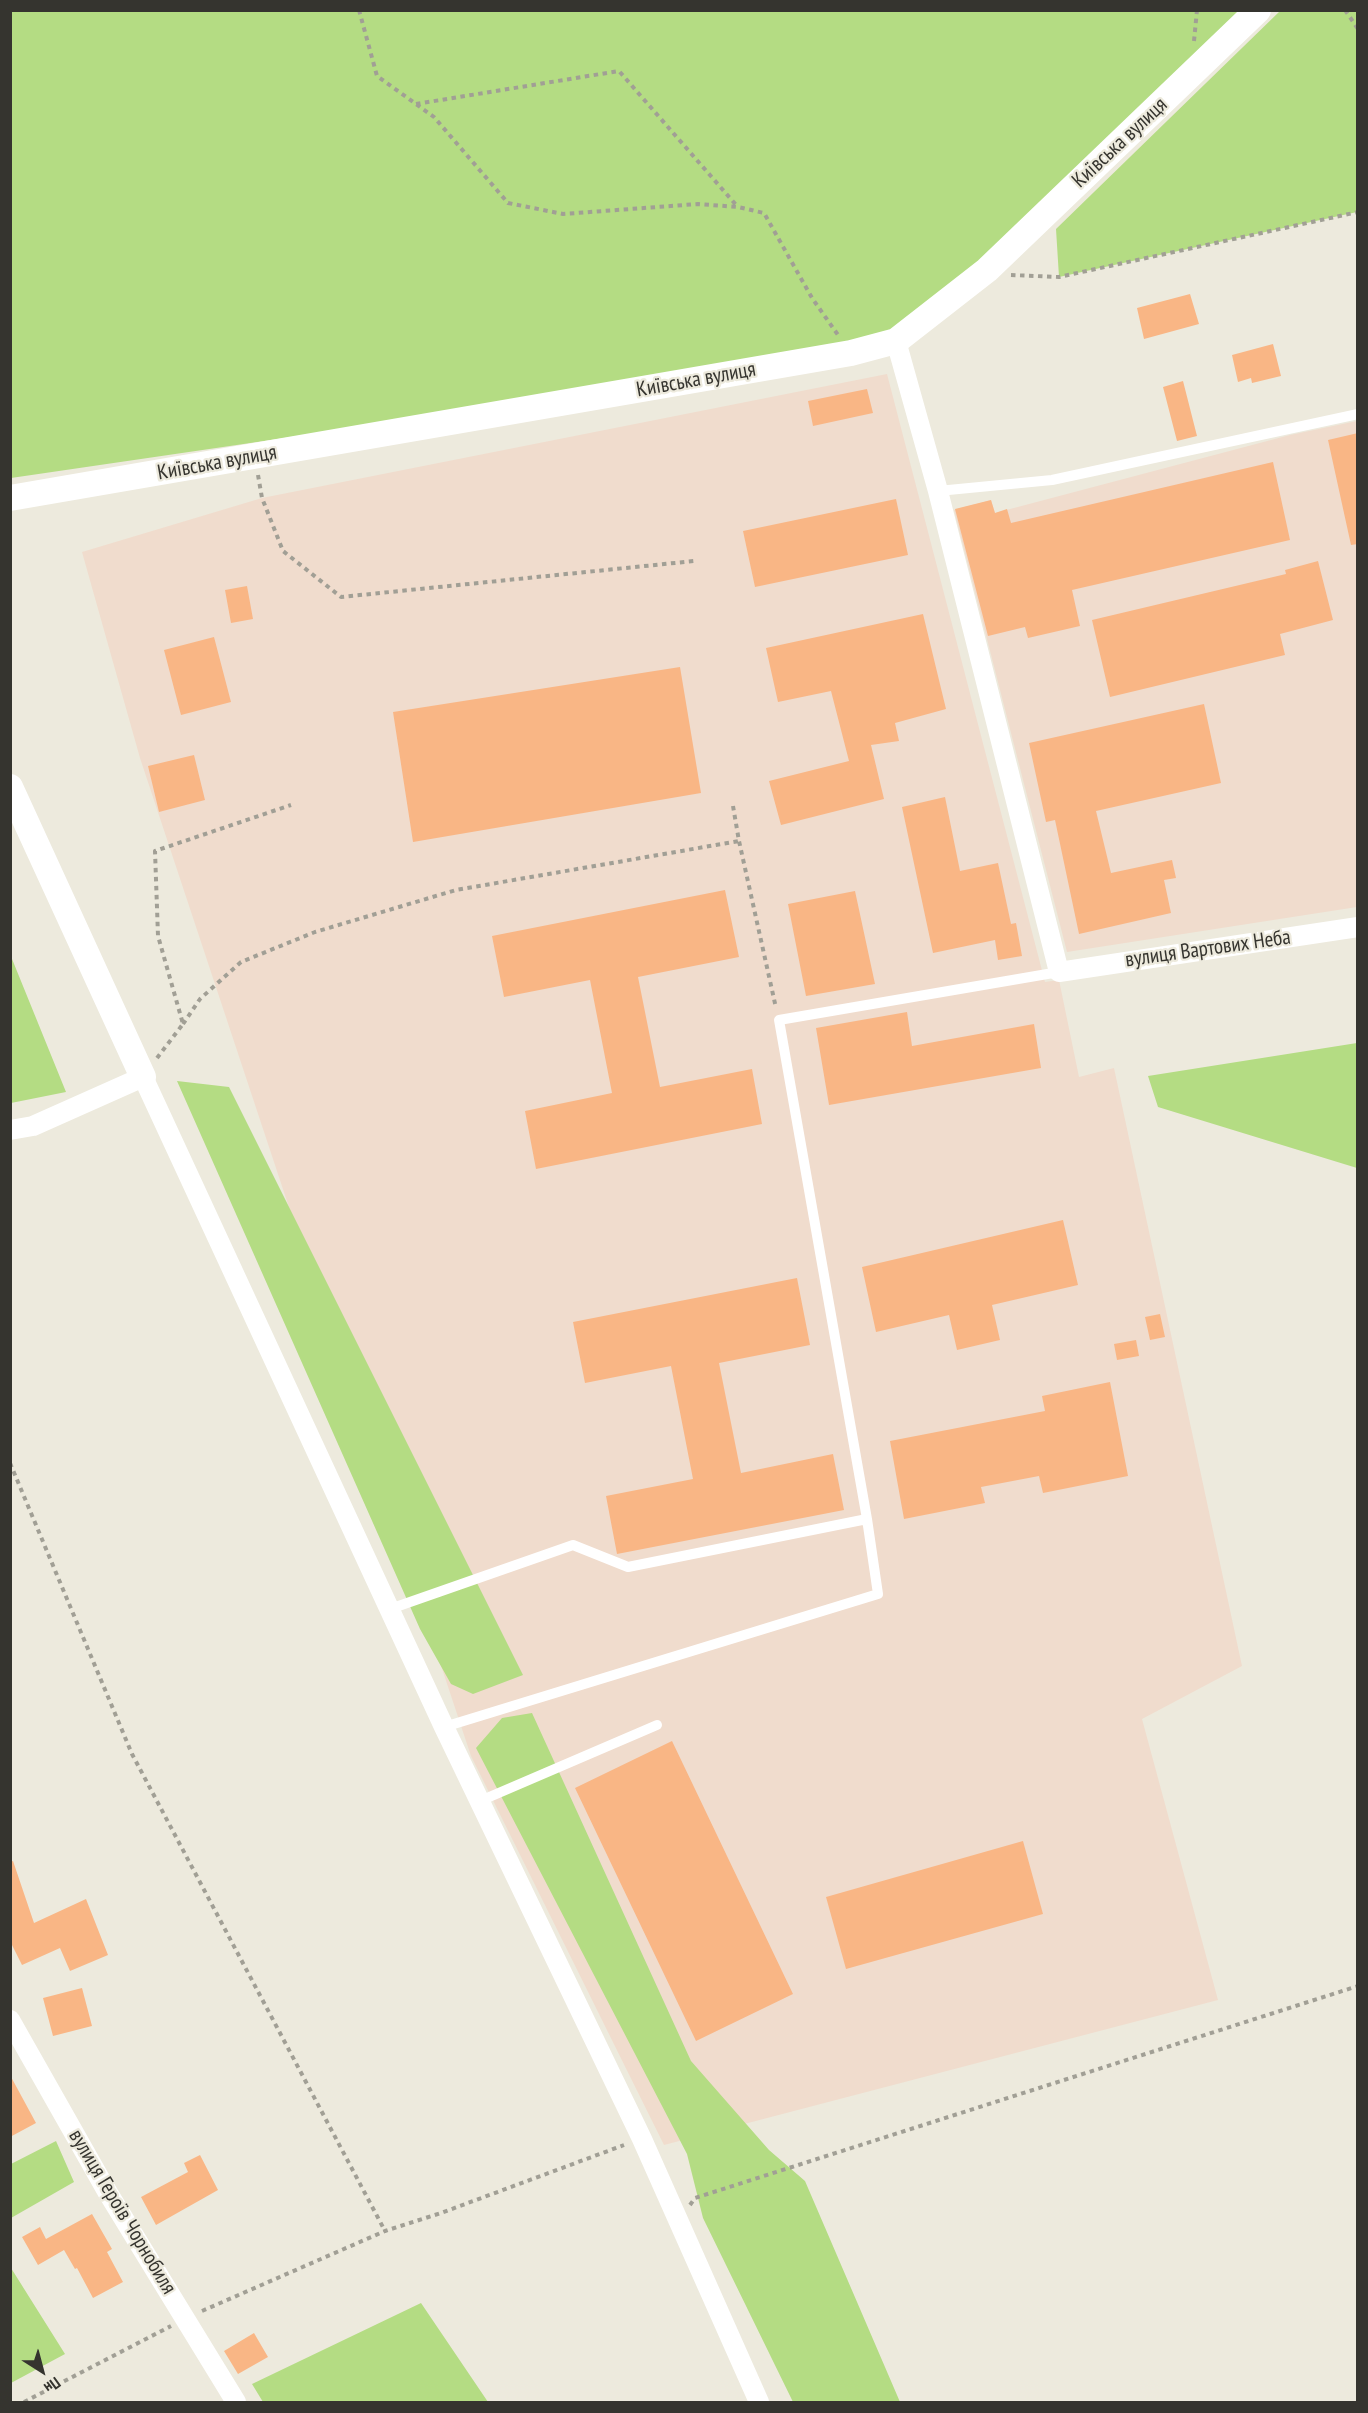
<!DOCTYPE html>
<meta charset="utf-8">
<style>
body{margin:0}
#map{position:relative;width:1368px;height:2413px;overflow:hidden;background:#edeadd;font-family:"PT Sans Narrow",sans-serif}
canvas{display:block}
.frame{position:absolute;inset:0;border:12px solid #35342f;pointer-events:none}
.north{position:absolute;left:12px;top:2341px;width:60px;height:60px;-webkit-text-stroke:4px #edeadd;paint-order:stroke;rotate:144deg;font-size:16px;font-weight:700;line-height:24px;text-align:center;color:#35342f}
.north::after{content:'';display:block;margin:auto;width:21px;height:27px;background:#35342f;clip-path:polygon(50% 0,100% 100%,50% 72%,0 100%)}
</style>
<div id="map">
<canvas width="1368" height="2413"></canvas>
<div class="frame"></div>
<div class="north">Пн</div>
</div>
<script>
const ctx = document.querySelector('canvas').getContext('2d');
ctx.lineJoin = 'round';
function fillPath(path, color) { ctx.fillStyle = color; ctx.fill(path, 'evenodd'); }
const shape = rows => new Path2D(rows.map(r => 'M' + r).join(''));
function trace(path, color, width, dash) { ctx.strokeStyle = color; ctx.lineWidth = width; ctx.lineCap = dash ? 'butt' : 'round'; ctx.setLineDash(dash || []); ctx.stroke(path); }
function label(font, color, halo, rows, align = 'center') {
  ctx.font = font + ' "PT Sans Narrow",sans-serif'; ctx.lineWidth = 4.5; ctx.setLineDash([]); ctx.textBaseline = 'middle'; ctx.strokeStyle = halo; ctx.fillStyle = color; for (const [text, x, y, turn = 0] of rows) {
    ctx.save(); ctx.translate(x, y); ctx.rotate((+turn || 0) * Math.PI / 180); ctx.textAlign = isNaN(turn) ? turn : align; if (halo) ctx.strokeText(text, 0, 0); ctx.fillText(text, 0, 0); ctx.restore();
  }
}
fillPath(shape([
 [887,374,1045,982,1059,980,1079,1077,1114,1068,1242,1666,1142,1719,1218,2000,664,2145,471,1756,140,758,82,552,262,498],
 [1357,421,1357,907,1067,952,954,510,991,500,995,513,1290,435]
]), '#f0dccd');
fillPath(shape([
 [10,11,1256,11,896,341,818,360,11,478],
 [1280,11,1357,11,1357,212,1059,277,1056,229],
 [10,954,66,1092,11,1103,10,1103],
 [1357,1043,1357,1168,1158,1107,1148,1076],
 [177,1081,229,1087,523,1675,473,1694,451,1684,420,1629],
 [532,1713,691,2061,769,2150,805,2181,900,2402,793,2402,703,2218,687,2154,476,1748,502,1718],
 [56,2141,74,2182,11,2218,11,2164],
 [11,2268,65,2354,11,2383,10,2383],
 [421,2303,488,2402,263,2402,252,2384]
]), '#b4dc83');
fillPath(shape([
 [1190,294,1199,324,1144,339,1137,308],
 [1273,344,1281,376,1252,383,1251,378,1238,382,1232,355],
 [1183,381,1197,436,1177,441,1163,387],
 [867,389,873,413,813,426,808,401],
 [1358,433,1358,544,1351,545,1328,440],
 [1273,462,1290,540,1072,590,1080,626,1028,638,1025,627,988,636,955,509,991,500,995,513,1007,509,1011,523],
 [896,499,908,555,755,587,743,531],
 [1318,561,1333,620,1280,634,1285,655,1110,697,1092,620,1286,574,1285,570],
 [247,586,253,619,231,623,225,590],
 [923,614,946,709,895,723,899,741,871,745,884,799,781,825,769,781,849,761,831,691,778,702,766,648],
 [214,637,231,702,181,715,164,650],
 [680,667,701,793,413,842,393,712],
 [1204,704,1221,783,1096,811,1111,873,1172,860,1176,878,1164,880,1171,913,1079,934,1055,820,1046,822,1029,743],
 [194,755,205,800,159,812,148,766],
 [945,797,960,871,998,863,1011,924,1016,923,1022,956,998,960,995,940,933,953,902,807],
 [725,890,739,957,638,977,660,1087,752,1069,762,1124,536,1169,525,1111,612,1093,590,980,504,997,492,936],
 [855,891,875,984,806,996,788,904],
 [907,1012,912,1046,1034,1024,1041,1068,829,1105,816,1028],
 [1063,1220,1078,1285,992,1305,1000,1340,957,1350,949,1315,876,1332,862,1267],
 [797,1278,810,1345,719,1363,741,1473,833,1454,844,1510,617,1554,606,1496,693,1479,671,1366,585,1383,573,1322],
 [1160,1314,1165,1337,1150,1340,1145,1317],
 [1136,1340,1139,1356,1117,1360,1114,1344],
 [1110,1382,1128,1476,1043,1493,1039,1476,981,1487,985,1503,904,1519,890,1441,1045,1411,1042,1396],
 [672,1741,793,1994,696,2041,575,1788],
 [1023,1841,1043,1914,846,1969,826,1897],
 [13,1861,34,1923,86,1899,108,1955,70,1971,60,1948,22,1965,10,1941,10,1862],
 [82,1988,92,2026,53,2036,43,1998],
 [10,2075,36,2123,10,2137],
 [200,2155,218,2190,156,2225,141,2197,188,2172,184,2163],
 [92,2214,112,2249,107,2252,123,2282,93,2298,77,2268,75,2269,64,2250,38,2265,22,2237,40,2227,46,2239],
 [254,2333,268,2357,238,2374,224,2351]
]), '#f9b685');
trace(shape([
 [359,10,377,76,434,117,508,203,563,214,698,204,738,207,764,213,812,298,838,335],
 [1345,10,1358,29],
 [1194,41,1197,10],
 [416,104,619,71,737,206],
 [1011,275,1059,277,1358,212],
 [258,475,262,498,283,551,341,597,694,561],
 [733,806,739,841,776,1008],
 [183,1024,200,999,241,962,315,932,456,890,739,841],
 [157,1058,183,1024,158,936,155,851,291,805],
 [10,1463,132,1754,385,2231],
 [690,2205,695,2198,1358,1986],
 [202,2311,385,2231,441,2213,624,2145],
 [24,2402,171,2326]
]), '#a19f95', 4, [4.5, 4.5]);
trace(shape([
 [938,491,1052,480,1358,414],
 [390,1609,573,1545,628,1567,867,1519],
 [444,1727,878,1594,867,1519,779,1020,1059,972],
 [480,1801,657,1725]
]), '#fff', 10);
trace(shape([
 [896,341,938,491,1059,972,1358,927],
 [10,1130,33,1126,143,1077,444,1727,642,2139,759,2402],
 [10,2020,108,2193,236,2402]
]), '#fff', 20);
trace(shape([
 [10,498,851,353,896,341,987,270,1258,10],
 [10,787,143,1077]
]), '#fff', 26);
label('21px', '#35342f', '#edeadd', [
 ["Київська вулиця",1120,143,-43],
 ["Київська вулиця",696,380,-10],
 ["Київська вулиця",217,463,-10],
 ["вулиця Вартових Неба",1208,949,-8],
 ["вулиця Героїв Чорнобиля",122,2212,59]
]);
</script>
